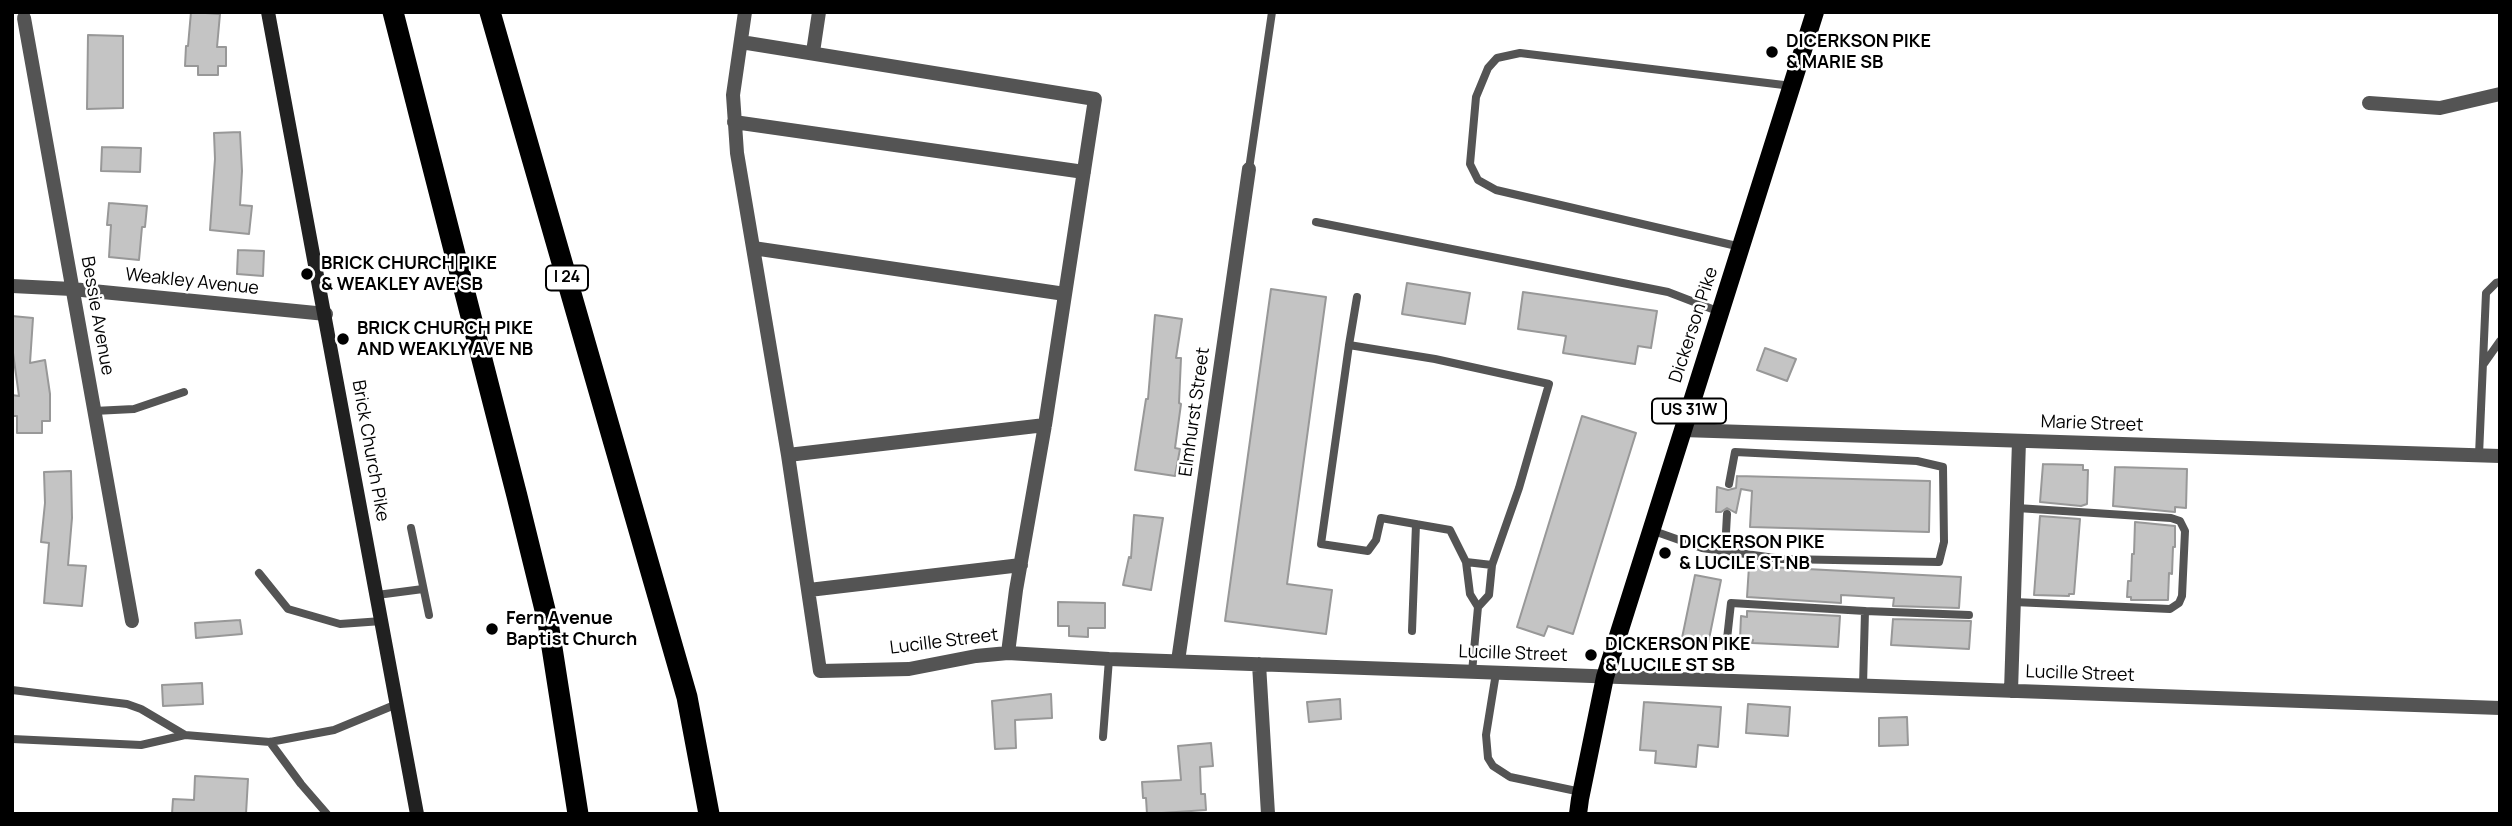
<!DOCTYPE html>
<style>
body{margin:0}
#map{position:relative;width:2512px;height:826px;overflow:hidden;background:#fff;font-family:Manrope,sans-serif}
canvas{display:block}
.frame{position:absolute;inset:0;border:14px solid #000;pointer-events:none}
</style>
<div id="map">
<canvas width="2512" height="826"></canvas>
<div class="frame"></div>
</div>
<script>
const ctx = document.querySelector('canvas').getContext('2d');
ctx.lineJoin = 'round';
function fillPath(path, color) { ctx.fillStyle = color; ctx.fill(path, 'evenodd'); }
const shape = rows => new Path2D(rows.map(r => 'M' + r).join(''));
function trace(path, color, width, dash) { ctx.strokeStyle = color; ctx.lineWidth = width; ctx.lineCap = dash ? 'butt' : 'round'; ctx.setLineDash(dash || []); ctx.stroke(path); }
function label(font, color, halo, rows, align = 'center') {
  ctx.font = font + ' Manrope,sans-serif'; ctx.lineWidth = 5; ctx.setLineDash([]); ctx.textBaseline = 'middle'; ctx.strokeStyle = halo; ctx.fillStyle = color; for (const [text, x, y, turn = 0] of rows) {
    ctx.save(); ctx.translate(x, y); ctx.rotate((+turn || 0) * Math.PI / 180); ctx.textAlign = isNaN(turn) ? turn : align; if (halo) ctx.strokeText(text, 0, 0); ctx.fillText(text, 0, 0); ctx.restore();
  }
}
const building = shape([
 [191,12,220,14,217,47,226,47,226,66,218,66,218,75,198,75,198,66,185,66,186,46,188,46,191,12],
 [88,35,123,36,123,108,87,109,88,35],
 [240,132,242,171,240,205,252,206,249,234,210,230,215,159,214,133,240,132],
 [102,147,141,148,140,172,101,171,102,147],
 [109,203,147,206,145,227,142,227,139,260,109,257,111,225,107,225,109,203],
 [238,250,264,251,263,276,237,274,238,250],
 [1407,283,1470,293,1465,324,1402,314,1407,283],
 [1271,289,1326,297,1287,584,1332,590,1326,634,1225,621,1271,289],
 [1523,292,1657,311,1651,348,1638,346,1635,364,1563,353,1566,336,1518,329,1523,292],
 [1155,315,1182,319,1176,358,1181,358,1179,403,1181,404,1175,448,1180,449,1175,476,1135,470,1146,399,1148,399,1155,315],
 [12,316,33,318,30,363,45,360,50,394,50,421,42,421,42,433,17,433,17,416,12,416,12,395,19,396,12,346,12,316],
 [1765,348,1796,359,1787,381,1757,370,1765,348],
 [1582,416,1636,433,1573,634,1548,626,1544,636,1517,627,1582,416],
 [2043,464,2083,465,2083,470,2088,470,2087,504,2081,506,2040,502,2043,464],
 [2115,467,2187,469,2186,508,2175,507,2175,512,2113,506,2115,467],
 [71,471,72,518,68,565,86,566,82,606,44,603,49,543,41,542,45,503,44,472,71,471],
 [1737,476,1930,481,1929,532,1750,527,1752,491,1741,489,1736,513,1727,508,1721,512,1716,512,1717,487,1728,490,1736,488,1737,476],
 [1134,515,1163,518,1151,590,1123,585,1129,557,1131,558,1134,515],
 [2040,516,2080,519,2074,594,2069,594,2069,596,2034,595,2040,516],
 [2135,522,2175,526,2175,547,2173,547,2172,574,2169,573,2168,600,2131,600,2131,597,2127,597,2128,581,2131,581,2132,554,2134,554,2135,522],
 [1749,566,1961,577,1959,608,1893,606,1894,598,1841,595,1841,603,1747,597,1749,566],
 [1695,575,1721,580,1708,644,1682,638,1695,575],
 [1058,602,1105,603,1105,628,1088,628,1088,637,1069,636,1069,626,1058,626,1058,602],
 [1747,611,1840,616,1838,647,1752,643,1753,640,1740,639,1741,616,1747,617,1747,611],
 [1893,619,1971,621,1969,649,1891,645,1893,619],
 [240,620,242,634,196,638,195,623,240,620],
 [202,683,203,704,163,706,162,685,202,683],
 [1051,694,1052,718,1015,720,1016,748,995,749,992,701,1051,694],
 [1340,699,1341,719,1309,722,1307,702,1340,699],
 [1644,702,1721,707,1718,747,1698,745,1696,767,1655,763,1656,751,1640,750,1644,702],
 [1748,704,1790,707,1788,736,1746,733,1748,704],
 [1907,717,1908,745,1879,746,1879,718,1907,717],
 [1211,743,1213,766,1200,767,1201,794,1205,794,1206,810,1147,814,1146,798,1143,798,1142,782,1181,780,1178,746,1211,743],
 [195,776,248,779,246,814,172,814,173,799,194,800,195,776]
]);
fillPath(building, '#c4c4c4');
trace(building, '#989898', 2);
trace(shape([
 [1249,169,1272,12],
 [1316,222,1668,292,1720,312],
 [1741,247,1496,190,1478,180,1470,164,1476,97,1488,68,1497,58,1520,53,1792,86],
 [1349,345,1357,297],
 [2483,365,2500,341],
 [94,411,134,409,184,392],
 [2479,455,2486,293,2496,283,2500,282],
 [411,528,429,615],
 [1651,530,1702,548,1782,559,1939,562,1944,542,1943,467,1917,461,1735,452,1729,484],
 [1725,551,1727,514],
 [1466,562,1470,594,1478,607,1472,672],
 [259,573,288,609,340,624,382,621],
 [377,595,423,589],
 [2014,602,2170,609,2179,603,2182,596,2185,531,2180,521,2171,518,2017,508],
 [1478,607,1489,595,1492,565,1519,488,1549,384,1435,359,1349,345,1321,544,1368,551,1376,540,1381,518,1450,530,1466,562,1492,565],
 [1412,631,1416,524],
 [1726,648,1731,603,1865,611],
 [1496,673,1486,735,1488,758,1493,766,1510,777,1581,792],
 [1863,686,1865,611,1969,615],
 [12,690,127,704,141,709,185,735],
 [1103,737,1109,659],
 [12,739,141,745,185,735,270,742,334,730,397,704],
 [270,742,301,784,327,814]
]), '#545454', 8);
trace(shape([
 [745,12,733,95,737,153,788,455,820,671,909,669,976,656,1008,653,1109,659,2500,708],
 [24,18,132,621],
 [741,42,1095,99,1045,425,1016,590,1008,653],
 [813,52,819,12],
 [2369,103,2440,108,2500,94],
 [734,122,1084,172],
 [753,248,1065,294],
 [12,286,72,289,326,314],
 [1682,430,2500,456],
 [788,455,1045,425],
 [809,590,1021,565],
 [1178,661,1249,169],
 [1259,664,1268,814],
 [2011,691,2019,441]
]), '#545454', 14);
trace(shape([
 [268,12,417,814]
]), '#212121', 14);
trace(shape([
 [1578,814,1580,799,1605,677,1815,12]
]), '#000', 18);
trace(shape([
 [393,12,517,496,548,622,578,814],
 [490,12,687,697,709,814]
]), '#000', 21);
for (const [x, y, r, color] of [
 [1772,52,7,"#000"],
 [307,274,7,"#000"],
 [343,339,7,"#000"],
 [1665,553,7,"#000"],
 [492,629,7,"#000"],
 [1591,655,7,"#000"]
]) { const dot = new Path2D(); dot.arc(x, y, r, 0, 2 * Math.PI); ctx.fillStyle = color; ctx.fill(dot); trace(dot, '#fff', 2.5); }
for (const [x, y, w] of [
 [567,278,42],
 [1689,411,74]
]) { const box = new Path2D(); box.roundRect(x - w / 2, y - 12.5, w, 25, 5); ctx.fillStyle = '#fff'; ctx.fill(box); trace(box, '#000', 2); }
label('bold 16px', '#000', null, [
 ["I 24",567,278],
 ["US 31W",1689,411]
]);
label('bold 18px', '#000', '#fff', [
 ["DICERKSON PIKE",1786,42],
 ["& MARIE SB",1786,63],
 ["BRICK CHURCH PIKE",321,264],
 ["& WEAKLEY AVE SB",321,285],
 ["BRICK CHURCH PIKE",357,329],
 ["AND WEAKLY AVE NB",357,350],
 ["DICKERSON PIKE",1679,543],
 ["& LUCILE ST NB",1679,564],
 ["Fern Avenue",506,619],
 ["Baptist Church",506,640],
 ["DICKERSON PIKE",1605,645],
 ["& LUCILE ST SB",1605,666]
], 'left');
label('18px', '#000', '#fff', [
 ["Weakley Avenue",192,282,6],
 ["Bessie Avenue",97,316,80],
 ["Dickerson Pike",1694,325,-72],
 ["Elmhurst Street",1195,412,-82],
 ["Marie Street",2092,424,2],
 ["Brick Church Pike",370,451,80],
 ["Lucille Street",944,642,-7],
 ["Lucille Street",1513,654,2],
 ["Lucille Street",2080,674,2]
]);
</script>
